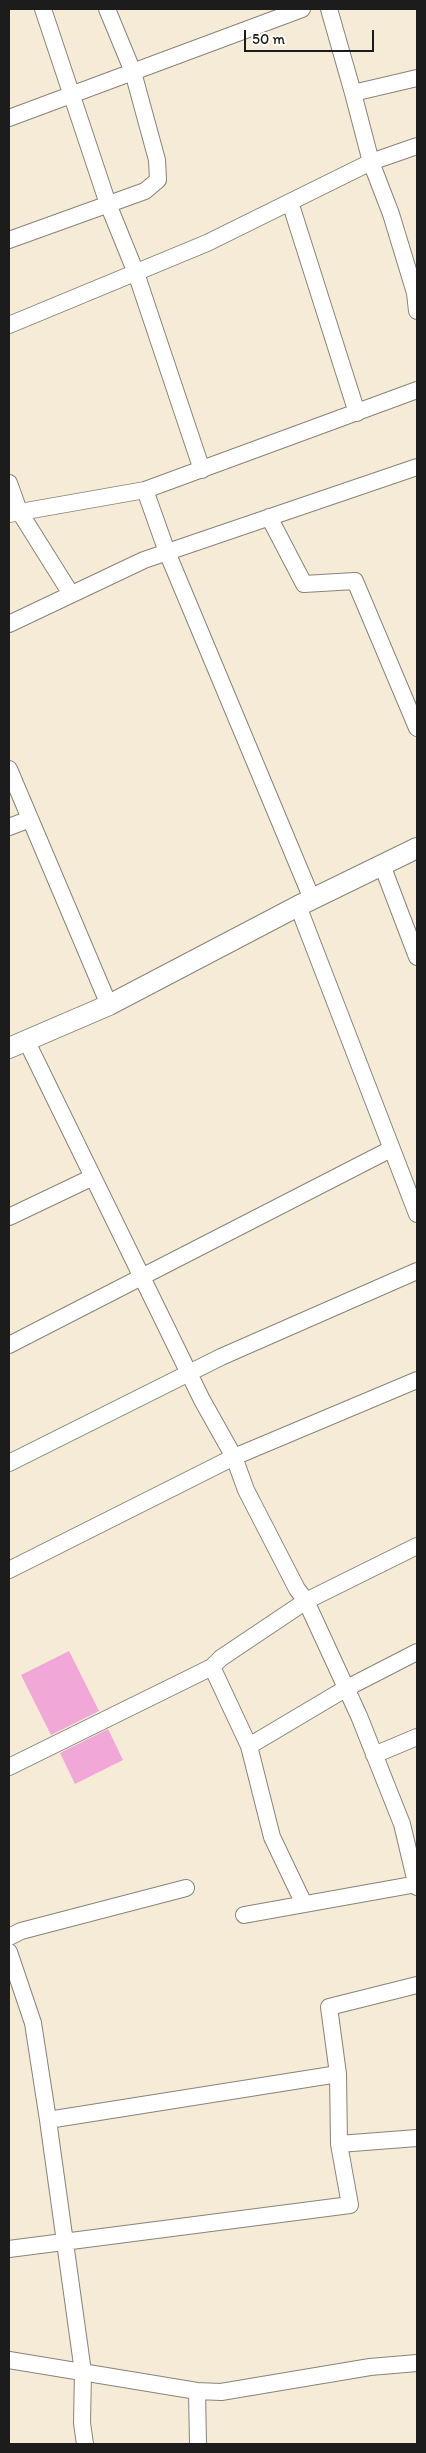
<!DOCTYPE html>
<style>
body{margin:0}
#map{position:relative;width:426px;height:2453px;overflow:hidden;background:#f5ebd7;font-family:Itim,sans-serif}
canvas{display:block}
.frame{position:absolute;inset:0;border:10px solid #1c1c1c;pointer-events:none}
.scale{position:absolute;left:244px;top:30px;width:130px;height:22px;box-sizing:border-box;border:2px solid #1c1c1c;border-top:0;padding-left:6px;font-size:15px;line-height:18px;white-space:nowrap;color:#1c1c1c;-webkit-text-stroke:4px #fdfcf7;paint-order:stroke}
</style>
<div id="map">
<canvas width="426" height="2453"></canvas>
<div class="frame"></div>
<div class="scale">50 m</div>
</div>
<script>
const ctx = document.querySelector('canvas').getContext('2d');
ctx.lineJoin = 'round';
function fillPath(path, color) { ctx.fillStyle = color; ctx.fill(path, 'evenodd'); }
const shape = rows => new Path2D(rows.map(r => 'M' + r).join(''));
function trace(path, color, width, dash) { ctx.strokeStyle = color; ctx.lineWidth = width; ctx.lineCap = dash ? 'butt' : 'round'; ctx.setLineDash(dash || []); ctx.stroke(path); }
fillPath(shape([
 [69,1651,99,1711,51,1735,21,1675],
 [108,1729,123,1760,75,1784,60,1753]
]), '#f1a8d9');
const minor = shape([
 [43,9,108,204,136,273,202,470],
 [329,9,353,93],
 [417,78,353,93,371,162,391,214,415,293,417,311],
 [9,118,302,9],
 [290,202,357,413],
 [9,240,145,191,158,180,157,160,133,72,107,9],
 [9,325,207,243,371,162,417,146],
 [9,483,19,511,71,594],
 [145,490,167,552,312,899],
 [9,514,145,490,417,390],
 [269,517,304,584,355,581,417,728],
 [9,624,144,560,417,467],
 [9,769,109,1005],
 [9,827,30,819],
 [382,865,417,957],
 [298,906,417,1214],
 [26,1040,202,1400,234,1457,246,1490,297,1589,306,1601,359,1716,402,1824,417,1887],
 [9,1217,93,1177],
 [9,1345,391,1149],
 [9,1463,221,1357,417,1271],
 [9,1570,234,1457,417,1380],
 [212,1667,249,1746,272,1837,304,1904],
 [249,1746,345,1689,417,1652],
 [374,1755,417,1737],
 [9,1767,212,1667,221,1658,306,1601,417,1546],
 [244,1915,417,1884],
 [9,1937,21,1931,186,1888],
 [9,1952,33,2023,48,2120],
 [338,2074,339,2144],
 [9,2249,350,2205,339,2144,417,2138],
 [9,2360,197,2391,221,2392,370,2367,417,2363],
 [197,2391,198,2444],
 [85,2444,82,2423,83,2372,48,2120,338,2074,329,2007,417,1985]
]);
const tertiary = shape([
 [9,1048,109,1005,298,906,417,848]
]);
trace(minor, '#88847a', 18);
trace(tertiary, '#88847a', 22);
trace(minor, '#fff', 16);
trace(tertiary, '#fff', 20);
</script>
